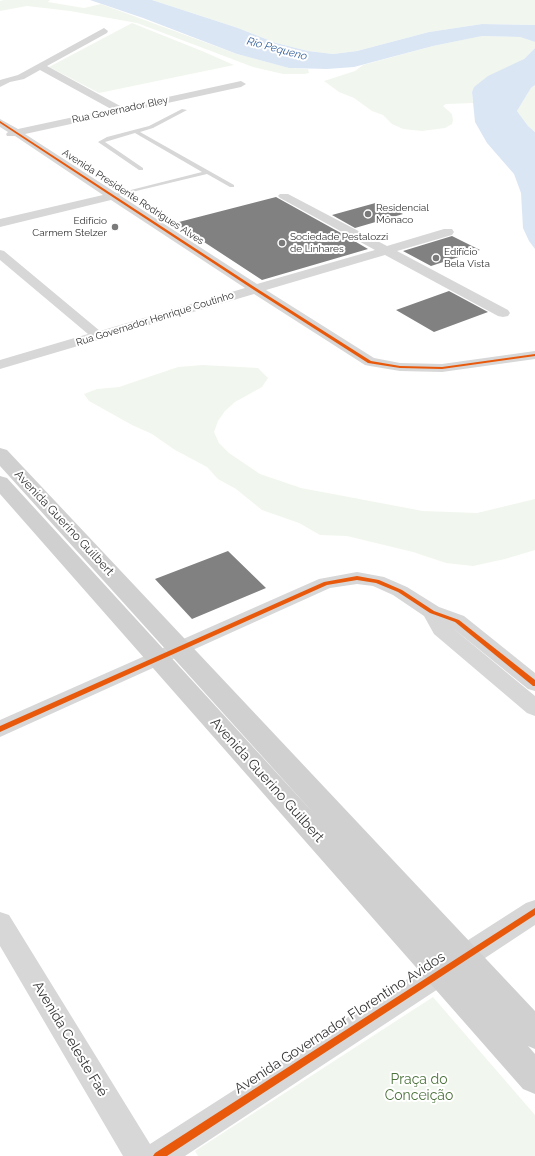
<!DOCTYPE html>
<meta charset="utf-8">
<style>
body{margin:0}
canvas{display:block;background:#fff}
</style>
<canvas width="535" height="1156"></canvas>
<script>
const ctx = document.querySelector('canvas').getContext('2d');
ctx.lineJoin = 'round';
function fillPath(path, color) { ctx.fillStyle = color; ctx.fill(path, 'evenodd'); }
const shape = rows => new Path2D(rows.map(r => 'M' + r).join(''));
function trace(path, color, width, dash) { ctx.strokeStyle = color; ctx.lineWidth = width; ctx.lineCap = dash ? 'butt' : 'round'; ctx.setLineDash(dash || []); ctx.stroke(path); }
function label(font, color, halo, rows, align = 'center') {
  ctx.font = font + ' Raleway,sans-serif'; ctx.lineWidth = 4; ctx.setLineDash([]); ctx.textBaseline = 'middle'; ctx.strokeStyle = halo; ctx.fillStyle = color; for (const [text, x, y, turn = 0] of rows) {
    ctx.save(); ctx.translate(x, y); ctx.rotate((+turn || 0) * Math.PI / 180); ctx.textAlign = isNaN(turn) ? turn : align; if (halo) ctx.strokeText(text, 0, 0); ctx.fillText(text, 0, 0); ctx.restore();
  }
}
fillPath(shape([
 [4,0,50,0,48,2,84,8,101,4,237,54,289,68,308,69,309,73,304,74,283,74,253,67,137,23,70,11,27,6,0,11,0,1],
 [152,0,535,0,535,25,482,24,429,32,357,51,333,54,308,51,276,43,238,28],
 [132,23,202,51,234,65,99,93,49,67],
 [481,36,520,37,535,42,535,48,524,59,474,87,472,92,473,103,446,104,443,106,452,114,453,120,452,124,445,128,422,131,403,129,392,124,383,115,372,111,354,98,339,92,324,81,355,71,363,65,433,46],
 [535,85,535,132,528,126,517,111,531,88],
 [203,365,258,368,268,378,262,387,235,402,225,411,218,421,214,432,219,443,229,453,260,474,301,488,423,511,477,513,535,499,535,550,505,559,473,566,446,563,413,552,347,536,320,535,299,523,262,510,236,489,218,479,207,467,175,450,152,434,132,425,89,401,84,394,97,389,119,387,178,367],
 [433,997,535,1115,535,1156,198,1156,195,1151]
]), '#f1f7ee');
fillPath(shape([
 [90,0,152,0,238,28,276,43,308,51,333,54,357,51,429,32,482,24,535,25,535,42,520,37,482,36,433,46,354,67,327,69,289,68,237,54,143,18],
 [535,48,535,85,531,88,517,111,528,126,535,132,535,249,529,241,523,228,521,193,514,174,487,143,475,122,472,92,474,87,488,76,524,59]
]), '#dbe6f4');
fillPath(shape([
 [276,197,339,232,368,249,262,280,175,223],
 [379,202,403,214,355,228,332,215],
 [452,236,480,250,431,266,403,251],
 [449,291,488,312,434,332,396,310],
 [228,551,266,588,192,619,155,579]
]), '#818181');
fillPath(shape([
 [182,109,187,110,153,128,140,132,234,185,234,187,230,187,207,174,111,197,111,195,202,172,135,133,105,142,143,168,143,170,139,170,98,142,107,137,149,126,182,109]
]), '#d7d7d7');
fillPath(shape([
 [104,28,108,31,107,33,47,66,122,107,241,81,246,84,241,87,25,134,257,284,375,250,280,198,278,196,280,194,288,194,387,246,444,229,452,229,454,232,452,235,397,251,508,310,510,313,508,316,503,317,498,316,385,255,266,290,374,358,400,363,442,364,535,351,535,359,442,372,400,371,370,366,365,365,254,294,0,369,0,360,88,334,0,260,0,250,4,251,100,331,245,288,111,200,0,227,0,219,103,195,15,136,7,136,6,134,8,132,0,127,0,119,18,129,111,109,40,70,24,79,10,82,0,87,0,80,18,75,104,28],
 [357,572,384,577,407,587,439,607,464,616,535,673,535,691,528,689,449,625,535,696,535,716,527,713,434,634,424,616,393,595,373,586,357,584,330,588,0,737,0,720,319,579,357,572],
 [535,900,535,925,185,1156,123,1156,0,946,0,912,9,915,150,1144,526,903,535,900]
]), '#d7d7d7');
fillPath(shape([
 [0,448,7,450,535,1011,535,1049,528,1046,535,1054,535,1094,523,1089,0,494,0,476,7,478,317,817,0,466,0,448]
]), '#d0d0d0');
fillPath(shape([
 [0,121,256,288,371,361,400,366,442,367,535,354,535,356,442,369,400,368,368,363,254,290,0,123,0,121],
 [357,576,379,580,402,590,434,611,459,620,535,680,535,686,533,686,455,622,430,613,398,592,376,583,357,580,327,585,0,732,0,726,324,582,357,576],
 [535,908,535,915,167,1156,153,1156,155,1153,535,908]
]), '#e8590c');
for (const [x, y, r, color] of [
 [368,214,4,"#7a7a7a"],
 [115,227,4,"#7a7a7a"],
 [282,243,4,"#7a7a7a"],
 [436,258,4,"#7a7a7a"]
]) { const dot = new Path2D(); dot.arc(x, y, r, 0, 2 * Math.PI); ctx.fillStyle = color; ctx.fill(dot); trace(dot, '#fff', 1.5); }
label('10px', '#333', '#fff', [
 ["Rua Governador Bley",120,110,-12],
 ["Avenida Presidente Rodrigues Alves",133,197,33],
 ["Rua Governador Henrique Coutinho",155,319,-17]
]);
label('10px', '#333', '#fff', [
 ["Residencial",376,208],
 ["Mônaco",376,220],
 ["Edifício",107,221,"right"],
 ["Carmem Stelzer",107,233,"right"],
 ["Sociedade Pestalozzi",290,237],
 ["de Linhares",290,249],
 ["Edifício",444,252],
 ["Bela Vista",444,264]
], 'left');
label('italic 11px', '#39649c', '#fff', [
 ["Rio Pequeno",277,49,15]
]);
label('12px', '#333', '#fff', [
 ["Avenida Guerino Guilbert",64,523,47]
]);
label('14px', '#333', '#fff', [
 ["Avenida Guerino Guilbert",267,780,48],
 ["Avenida Governador Florentino Avidos",340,1023,-33],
 ["Avenida Celeste Faé",70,1039,59]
]);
label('14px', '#4c733b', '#fff', [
 ["Praça do",419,1080],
 ["Conceição",419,1096]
]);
</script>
